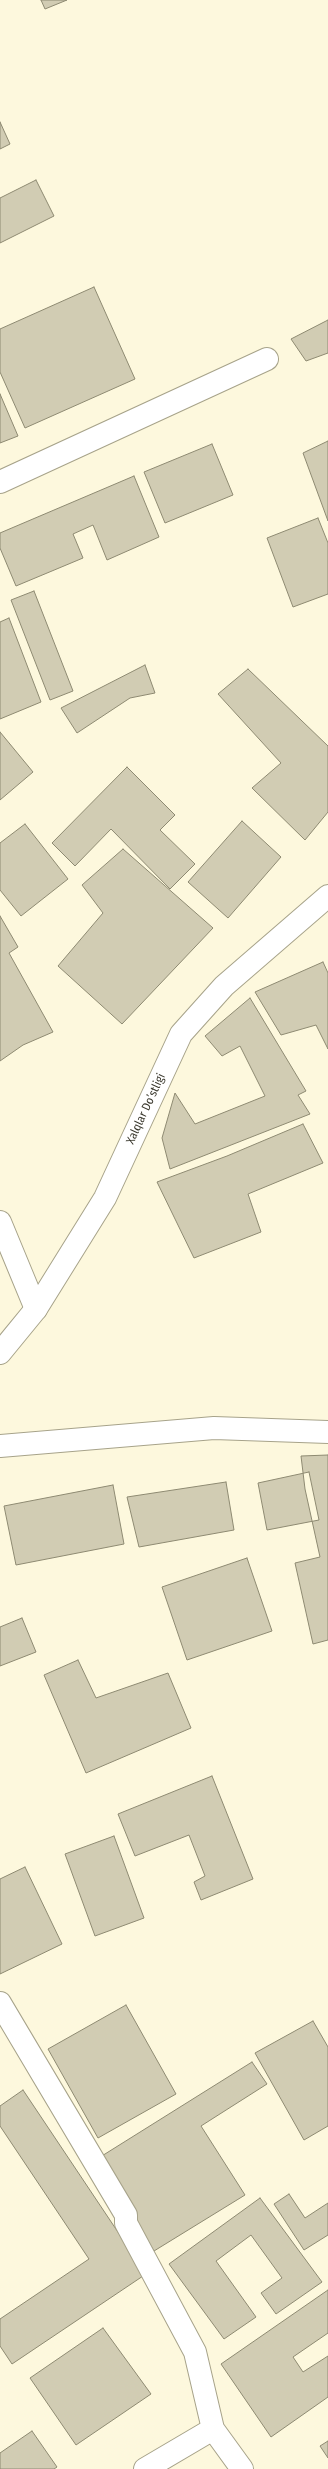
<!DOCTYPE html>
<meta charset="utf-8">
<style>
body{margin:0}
canvas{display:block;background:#fdf8dd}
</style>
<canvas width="328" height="2469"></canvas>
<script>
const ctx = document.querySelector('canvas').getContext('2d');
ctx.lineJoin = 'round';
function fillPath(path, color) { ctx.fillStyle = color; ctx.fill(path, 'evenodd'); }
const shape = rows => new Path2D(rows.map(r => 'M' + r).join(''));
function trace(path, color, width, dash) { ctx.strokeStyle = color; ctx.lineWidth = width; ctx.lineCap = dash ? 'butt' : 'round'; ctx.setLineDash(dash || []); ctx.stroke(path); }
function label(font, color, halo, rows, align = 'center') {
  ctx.font = font + ' "Fira Sans Condensed",sans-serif'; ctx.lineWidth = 4; ctx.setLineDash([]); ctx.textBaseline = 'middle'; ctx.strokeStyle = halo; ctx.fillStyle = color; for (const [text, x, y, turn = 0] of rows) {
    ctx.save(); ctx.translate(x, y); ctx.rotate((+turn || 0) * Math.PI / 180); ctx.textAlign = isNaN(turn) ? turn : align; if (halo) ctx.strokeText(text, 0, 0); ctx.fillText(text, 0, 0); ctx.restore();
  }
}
const building = shape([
 [41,0,67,0,45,9,41,0],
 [0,122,10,144,0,149,0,122],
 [36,180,54,216,0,243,0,198,36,180],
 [94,287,135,379,25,428,0,372,0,329,94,287],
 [328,320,328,353,306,361,291,339,328,320],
 [0,394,18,436,0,443,0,394],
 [328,441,328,521,303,453,328,441],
 [212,444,233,495,165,523,144,472,212,444],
 [134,476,159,537,107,560,93,525,73,534,83,558,16,586,0,548,0,533,134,476],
 [318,518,328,543,328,594,293,607,267,538,318,518],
 [34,591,73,691,50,700,11,600,34,591],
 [9,618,41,702,0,719,0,622,9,618],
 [145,665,155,693,130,698,77,733,61,708,145,665],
 [248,669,328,746,328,812,305,840,252,788,281,763,218,694,248,669],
 [0,732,33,772,0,800,0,732],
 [127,767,175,815,160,830,195,864,170,889,111,829,75,866,52,843,127,767],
 [242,821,281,857,228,918,188,882,242,821],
 [25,824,68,879,21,916,0,890,0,843,25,824],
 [123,849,213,928,122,1024,58,966,103,913,82,885,123,849],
 [0,916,18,947,9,953,53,1032,23,1045,0,1061,0,916],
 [323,962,328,973,328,1049,316,1025,281,1035,255,992,323,962],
 [250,998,306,1091,298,1095,310,1114,170,1169,162,1138,175,1093,195,1124,265,1096,240,1046,222,1056,205,1036,250,998],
 [303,1124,323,1163,248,1194,261,1232,194,1258,157,1182,227,1156,303,1124],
 [328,1455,328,1640,313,1644,295,1563,320,1557,305,1489,301,1456,328,1455],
 [309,1472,319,1520,267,1530,258,1483,309,1472],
 [226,1482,234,1530,139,1547,127,1497,226,1482],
 [113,1485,124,1544,16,1565,4,1506,113,1485],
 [247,1558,272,1631,187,1660,162,1587,247,1558],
 [22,1618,36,1652,0,1666,0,1627,22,1618],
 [78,1660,96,1698,168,1673,191,1728,86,1773,44,1675,78,1660],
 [212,1776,253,1879,201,1900,194,1882,205,1876,189,1835,135,1856,118,1814,212,1776],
 [114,1836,144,1918,95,1936,65,1854,114,1836],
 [25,1867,62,1944,0,1974,0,1879,25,1867],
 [126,2005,176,2094,98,2138,48,2049,126,2005],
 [313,2021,328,2047,328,2126,304,2140,255,2053,313,2021],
 [252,2062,267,2084,201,2126,245,2195,154,2251,97,2159,252,2062],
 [23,2090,146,2274,12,2364,0,2346,0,2319,89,2259,0,2126,0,2106,23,2090],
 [289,2194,305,2218,328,2203,328,2235,304,2250,274,2204,289,2194],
 [260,2198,322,2282,276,2314,261,2293,282,2278,251,2235,216,2261,256,2317,224,2339,169,2264,260,2198],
 [328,2290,328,2333,293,2357,303,2372,328,2356,328,2397,271,2437,221,2364,328,2290],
 [103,2328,151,2394,76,2445,30,2378,103,2328],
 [32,2431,57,2467,54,2469,0,2469,0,2453,32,2431],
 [328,2441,328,2458,320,2446,328,2441]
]);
fillPath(building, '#d1ccb3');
trace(building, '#8e8a72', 1);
const minor = shape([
 [0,482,267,359],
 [0,1222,36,1309],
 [0,1446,214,1428,328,1432],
 [0,2003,126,2215,126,2223,195,2352,213,2429,242,2469],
 [145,2469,213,2429]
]);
const major = shape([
 [0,1353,36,1309,105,1198,181,1034,224,986,328,896]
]);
trace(minor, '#a7a38a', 24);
trace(major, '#a7a38a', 24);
trace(minor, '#fff', 22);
trace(major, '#fff', 22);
label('12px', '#3a382d', '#fff', [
 ["Xalqlar Do’stligi",146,1109,-65]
]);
</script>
